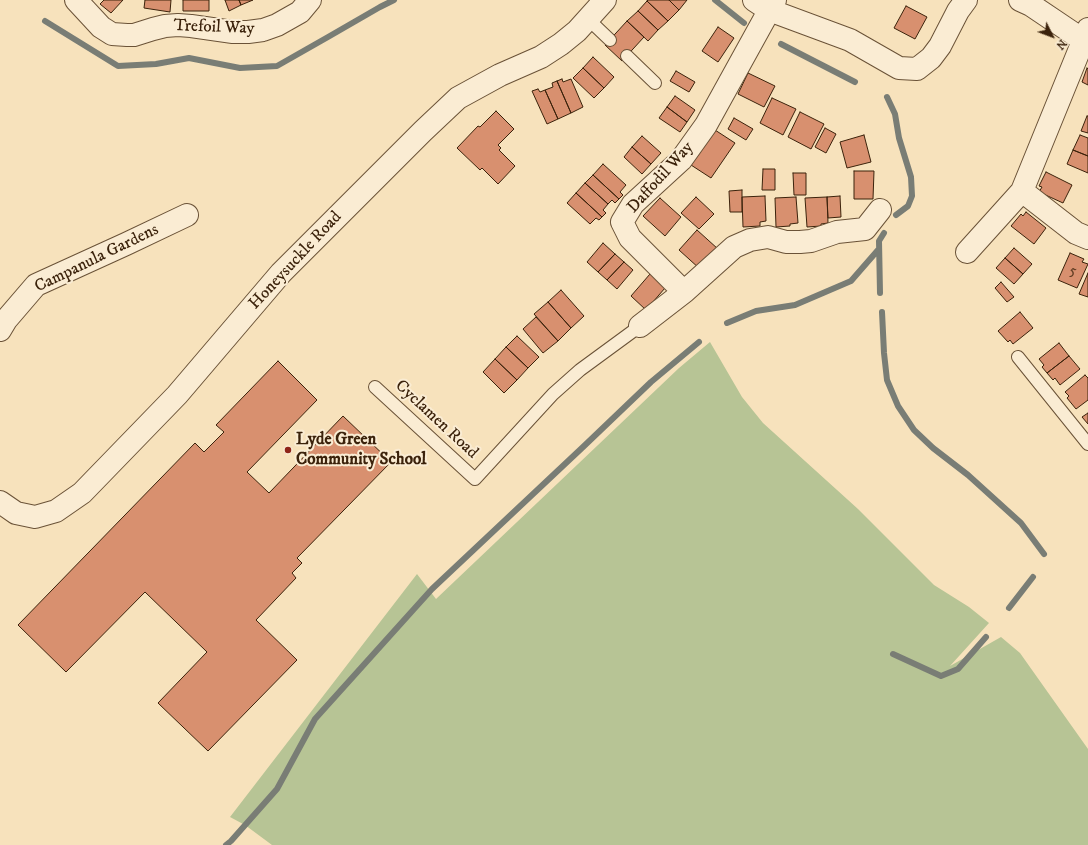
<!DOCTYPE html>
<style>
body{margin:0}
#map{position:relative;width:1088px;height:845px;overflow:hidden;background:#f7e2bc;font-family:"IM FELL DW Pica",serif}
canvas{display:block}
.north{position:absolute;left:1032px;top:16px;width:40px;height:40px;-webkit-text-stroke:3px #faecd3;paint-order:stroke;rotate:132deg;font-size:11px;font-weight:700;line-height:16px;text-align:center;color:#3b220b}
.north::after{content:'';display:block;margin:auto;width:14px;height:18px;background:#3b220b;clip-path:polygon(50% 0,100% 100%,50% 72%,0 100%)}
</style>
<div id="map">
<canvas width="1088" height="845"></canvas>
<div class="north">N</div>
</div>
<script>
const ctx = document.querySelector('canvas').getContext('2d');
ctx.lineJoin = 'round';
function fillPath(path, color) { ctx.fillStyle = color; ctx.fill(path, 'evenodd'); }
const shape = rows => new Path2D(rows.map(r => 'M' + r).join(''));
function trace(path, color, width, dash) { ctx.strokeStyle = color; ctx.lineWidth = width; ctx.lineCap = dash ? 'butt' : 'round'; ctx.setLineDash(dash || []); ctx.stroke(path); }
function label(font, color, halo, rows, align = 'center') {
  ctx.font = font + ' "IM FELL DW Pica",serif'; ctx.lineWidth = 4; ctx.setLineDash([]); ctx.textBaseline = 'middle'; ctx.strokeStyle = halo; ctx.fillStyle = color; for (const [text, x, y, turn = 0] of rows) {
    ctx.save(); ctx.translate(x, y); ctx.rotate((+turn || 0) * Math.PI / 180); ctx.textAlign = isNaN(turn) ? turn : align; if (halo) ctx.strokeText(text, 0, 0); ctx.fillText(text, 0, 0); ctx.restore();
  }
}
fillPath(shape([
 [710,342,742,397,763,423,858,509,934,585,969,607,989,623,950,666,1001,637,1020,653,1088,749,1088,845,272,845,245,825,230,817,417,574,436,599,679,368]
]), '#b7c495');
trace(shape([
 [715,0,744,23],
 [45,21,118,66,156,64,189,58,240,68,277,66,328,37,380,7,394,0],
 [781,44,855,82],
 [887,97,895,114,899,138,911,177,912,196,908,206,896,215],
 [880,293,879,241,884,233],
 [882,312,884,353,887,380,898,406,914,430,933,448,968,475,1021,523,1044,554],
 [727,323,756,311,795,305,851,281,878,250],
 [1009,608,1033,577],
 [893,654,941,676,958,669,986,637],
 [226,845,231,841,277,789,315,719,432,589,583,447,651,382,699,342]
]), '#797d75', 6);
const building = shape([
 [104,0,123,0,111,13,100,4,104,0],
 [145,0,171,0,170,12,144,8,145,0],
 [183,0,209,0,209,11,183,11,183,0],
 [225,0,239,0,241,5,229,11,225,0],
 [239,0,253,0,241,5,239,0],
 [648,0,669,0,679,10,668,21,647,1,648,0],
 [669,0,687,0,679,10,669,0],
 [647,1,668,21,658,30,638,11,647,1],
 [906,6,927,17,915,39,894,28,906,6],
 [638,11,658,30,648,41,627,21,638,11],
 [627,21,644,37,622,61,605,45,627,21],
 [718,27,734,38,718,62,702,51,718,27],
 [593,57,614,77,604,88,583,68,593,57],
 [583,68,604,88,594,98,573,78,583,68],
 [1087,68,1088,69,1088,85,1082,82,1087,68],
 [676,71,695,82,689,92,670,81,676,71],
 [748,73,775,86,764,107,738,94,748,73],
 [562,79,563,82,571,79,583,107,571,113,557,81,562,79],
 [557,81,571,113,558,119,545,90,553,87,552,83,557,81],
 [538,89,540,92,545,90,558,119,547,124,532,91,538,89],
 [675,96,695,110,687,122,667,107,675,96],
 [772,98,796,109,783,135,760,123,772,98],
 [667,107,687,122,680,132,659,118,667,107],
 [496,111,514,129,498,145,501,148,499,150,515,166,498,184,482,168,480,170,457,148,478,126,480,127,496,111],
 [800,112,824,124,811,149,788,137,800,112],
 [1087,116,1088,116,1088,133,1081,131,1087,116],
 [734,118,753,129,746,140,728,129,734,118],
 [825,128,836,134,826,153,815,147,825,128],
 [715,130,735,143,711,178,691,165,715,130],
 [864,135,871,162,847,168,840,142,864,135],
 [1080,135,1088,138,1088,156,1073,150,1080,135],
 [642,136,661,153,651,164,632,147,642,136],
 [632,147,651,164,642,174,624,157,632,147],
 [1073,150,1088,156,1088,173,1067,164,1073,150],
 [603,164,626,185,620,192,623,195,619,199,593,175,603,164],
 [763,169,775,169,775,190,762,190,763,169],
 [854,171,874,171,873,199,854,199,854,171],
 [1046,172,1072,185,1063,203,1039,192,1042,187,1039,186,1046,172],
 [793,173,806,173,806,195,794,195,793,173],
 [593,175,619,199,615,203,612,200,608,204,585,183,593,175],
 [585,183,608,204,603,210,606,213,602,217,576,193,585,183],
 [742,190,742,212,730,212,729,191,742,190],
 [576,193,602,217,599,220,596,218,590,224,567,203,576,193],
 [765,196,766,221,760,222,760,226,743,227,742,197,765,196],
 [840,196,841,217,828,218,827,197,840,196],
 [696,197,714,214,699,229,681,213,696,197],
 [796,197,798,223,790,224,790,226,776,227,775,198,796,197],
 [827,197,828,223,821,224,821,226,807,227,805,198,827,197],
 [660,198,681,217,665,236,643,216,660,198],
 [1026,212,1046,228,1034,244,1011,226,1021,214,1023,216,1026,212],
 [697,230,718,249,700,269,679,250,697,230],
 [603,243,615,254,598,272,587,262,603,243],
 [1014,248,1032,264,1023,274,1005,258,1014,248],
 [1070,253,1084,259,1082,262,1088,264,1077,288,1058,280,1070,253],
 [615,254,624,262,607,280,598,272,615,254],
 [1005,258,1023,274,1014,284,996,268,1005,258],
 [624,262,633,270,617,289,607,280,624,262],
 [1088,273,1088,297,1079,294,1088,273],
 [650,274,665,288,646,310,631,296,650,274],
 [1001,282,1014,297,1007,302,995,288,1001,282],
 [561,290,584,316,571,328,548,302,561,290],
 [548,302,571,328,558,341,534,314,548,302],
 [1020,312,1033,328,1013,344,1010,340,1008,342,998,331,1020,312],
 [536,317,558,341,543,353,523,329,536,317],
 [517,336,539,357,528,368,506,347,517,336],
 [1059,343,1069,356,1047,373,1042,367,1044,365,1039,359,1059,343],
 [506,347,528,368,517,380,495,359,506,347],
 [1069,356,1080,369,1060,385,1055,378,1053,380,1047,373,1069,356],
 [495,359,517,380,504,393,483,372,495,359],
 [278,361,317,400,247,472,269,493,343,416,391,462,297,558,302,563,292,573,296,578,256,620,297,660,208,751,158,703,207,652,145,592,66,672,18,625,195,443,204,452,224,432,216,425,278,361],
 [1085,375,1088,378,1088,400,1076,409,1067,398,1069,396,1065,392,1085,375],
 [1088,413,1088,424,1082,417,1088,413]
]);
fillPath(building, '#d8906f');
trace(building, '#3b220b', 1);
const lane = shape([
 [588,19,610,40],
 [627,56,655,83],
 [1018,357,1088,444],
 [375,387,475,479,553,394,580,370,640,326]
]);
const street = shape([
 [76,0,101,27,112,34,127,35,134,35,153,29,165,26,178,25,191,26,233,32,248,32,263,30,277,25,300,12,310,0],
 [754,0,769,10,850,40,899,68,917,69,931,58,940,46,958,11,966,0],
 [1020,0,1031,5,1083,40,1088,42],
 [1022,191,1076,233,1088,238],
 [967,252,1022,191,1088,29],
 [684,292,630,238,622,222,633,204,681,160,706,125,775,0],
 [640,326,684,292,734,247,750,240,768,237,786,242,800,242,811,241,837,232,865,229,880,210],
 [0,330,6,320,36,285,126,244,187,215],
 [0,502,16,513,35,517,56,511,82,493,177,395,281,273,423,131,458,98,500,75,541,57,561,44,577,31,605,0]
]);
trace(lane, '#6a5237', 14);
trace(street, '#6a5237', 24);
trace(lane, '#faecd3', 12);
trace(street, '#faecd3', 22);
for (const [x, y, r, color] of [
 [288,450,4,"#8f2418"]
]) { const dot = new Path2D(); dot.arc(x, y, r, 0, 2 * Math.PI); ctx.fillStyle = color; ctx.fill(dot); trace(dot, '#faecd3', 1.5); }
label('15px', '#623e24', null, [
 ["5",1073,272]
]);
label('17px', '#3b220b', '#faecd3', [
 ["Trefoil Way",214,28,2],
 ["Daffodil Way",661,178,-48],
 ["Campanula Gardens",97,259,-26],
 ["Honeysuckle Road",296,261,-47],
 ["Cyclamen Road",436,420,43]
]);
label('bold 17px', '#3b220b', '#faecd3', [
 ["Lyde Green",296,440],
 ["Community School",296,460]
], 'left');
</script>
